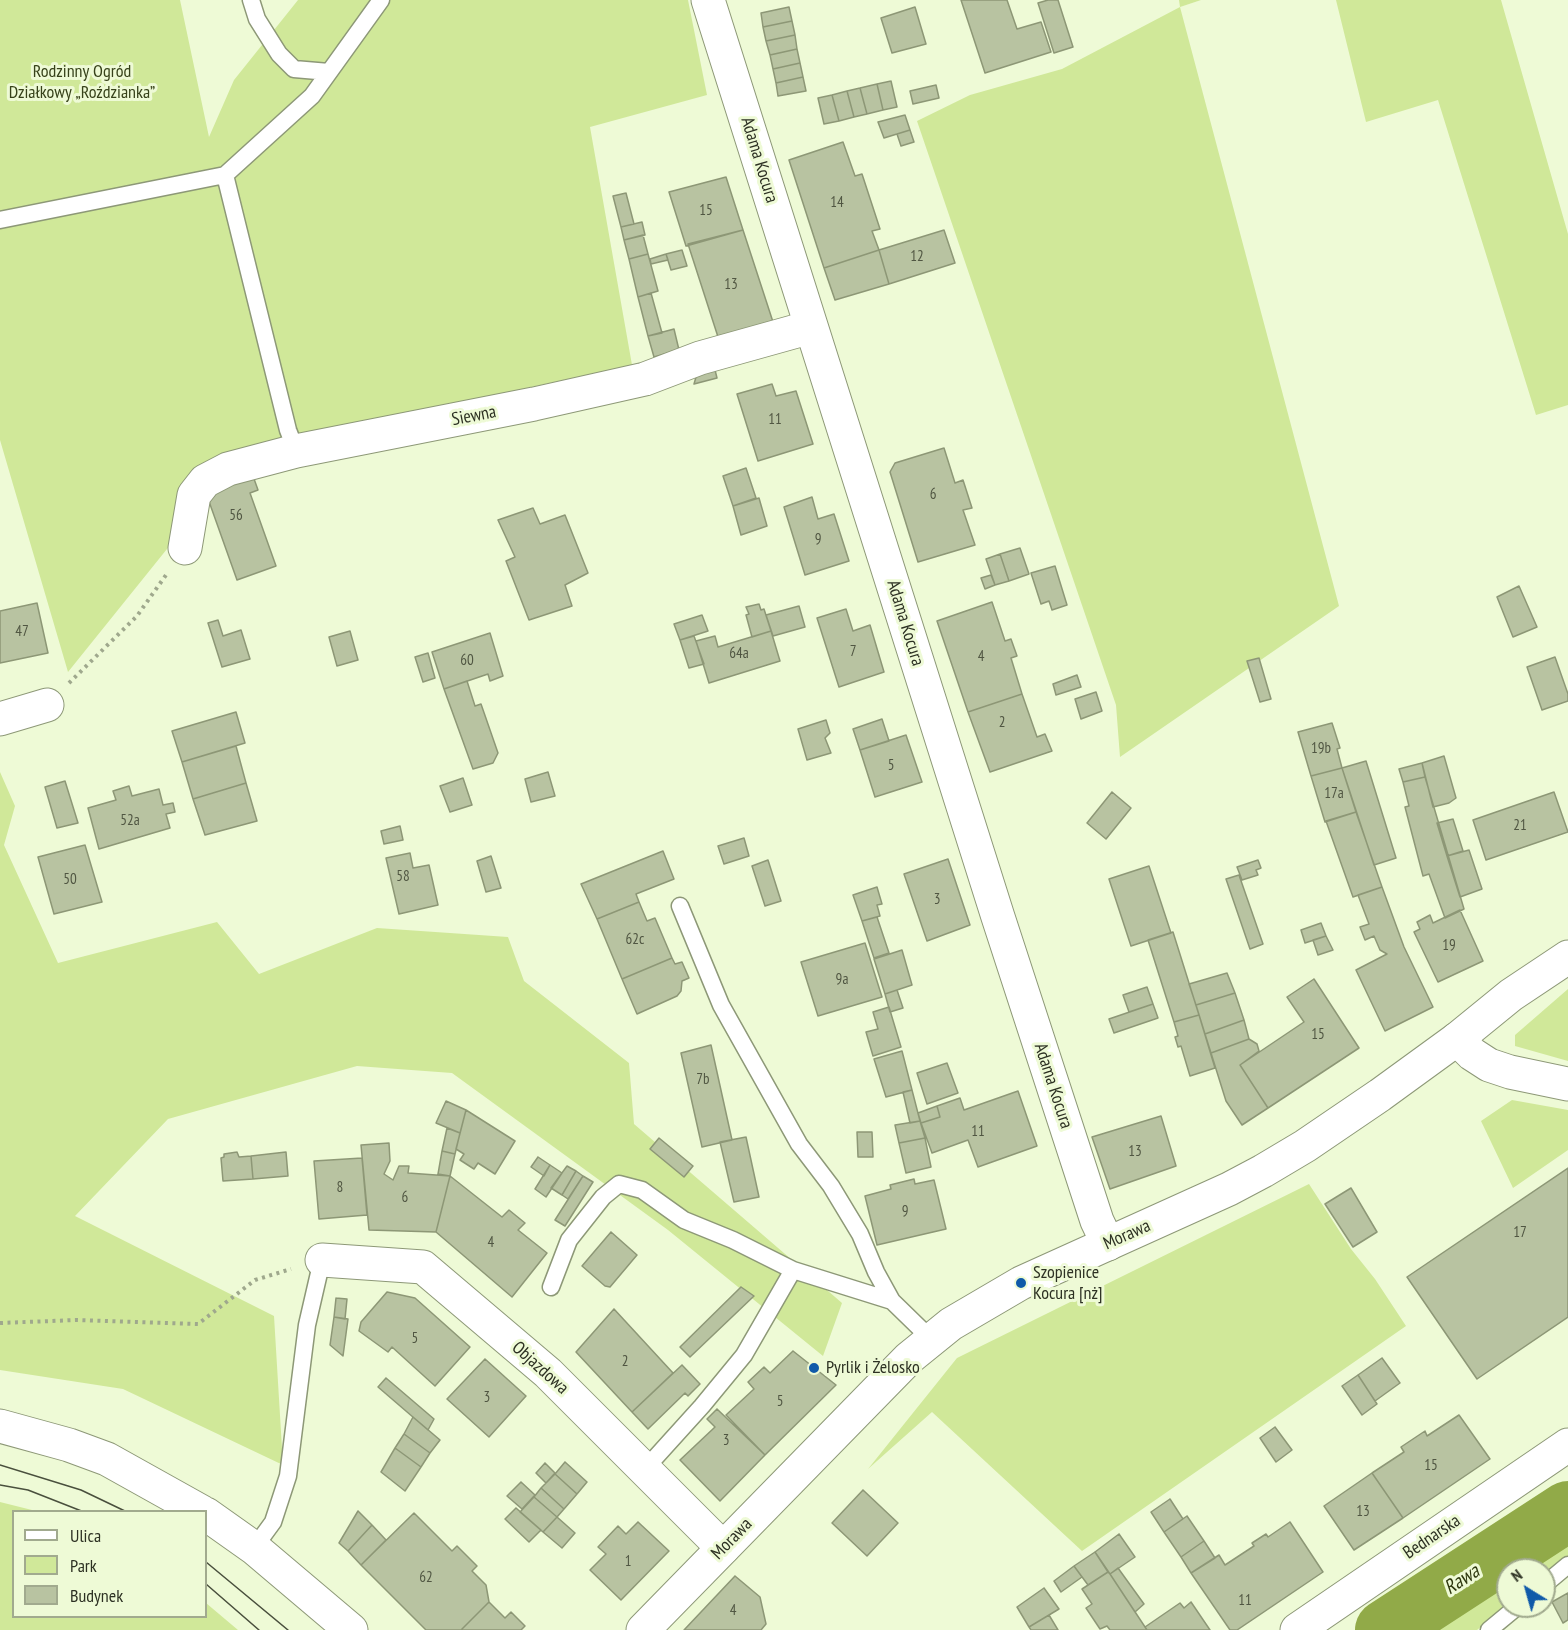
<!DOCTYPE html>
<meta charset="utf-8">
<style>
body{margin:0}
#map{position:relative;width:1568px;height:1630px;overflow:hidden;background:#eefad6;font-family:"PT Sans Narrow",sans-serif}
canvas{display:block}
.legend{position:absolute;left:12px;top:1510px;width:195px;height:108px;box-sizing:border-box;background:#eefad6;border:2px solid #a1aa8e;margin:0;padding:8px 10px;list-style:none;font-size:18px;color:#2d3123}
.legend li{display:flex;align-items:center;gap:12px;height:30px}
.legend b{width:30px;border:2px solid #a1aa8e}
.north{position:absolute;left:1496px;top:1558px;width:60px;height:60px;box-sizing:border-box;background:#eefad6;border:2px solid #a1aa8e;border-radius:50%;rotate:323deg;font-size:16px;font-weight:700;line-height:24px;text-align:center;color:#2d3123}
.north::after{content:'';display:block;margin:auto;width:21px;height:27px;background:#105aa9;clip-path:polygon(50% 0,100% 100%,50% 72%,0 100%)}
</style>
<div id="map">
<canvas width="1568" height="1630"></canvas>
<ul class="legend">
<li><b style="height:8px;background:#fff"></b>Ulica</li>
<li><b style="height:16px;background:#d0e899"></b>Park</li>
<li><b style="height:16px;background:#b8c3a1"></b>Budynek</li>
</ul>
<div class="north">N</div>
</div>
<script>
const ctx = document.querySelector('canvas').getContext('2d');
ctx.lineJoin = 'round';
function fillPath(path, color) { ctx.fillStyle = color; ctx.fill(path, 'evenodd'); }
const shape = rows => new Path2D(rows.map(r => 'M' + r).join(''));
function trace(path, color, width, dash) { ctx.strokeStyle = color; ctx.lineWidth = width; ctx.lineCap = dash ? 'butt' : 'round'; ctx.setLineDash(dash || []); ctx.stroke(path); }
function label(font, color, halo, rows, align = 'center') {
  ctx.font = font + ' "PT Sans Narrow",sans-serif'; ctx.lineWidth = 6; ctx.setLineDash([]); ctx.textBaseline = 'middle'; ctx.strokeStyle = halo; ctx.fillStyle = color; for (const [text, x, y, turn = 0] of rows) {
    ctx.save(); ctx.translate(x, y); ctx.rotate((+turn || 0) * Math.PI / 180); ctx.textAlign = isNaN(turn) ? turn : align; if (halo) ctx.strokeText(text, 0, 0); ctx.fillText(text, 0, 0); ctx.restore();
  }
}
fillPath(shape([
 [0,0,180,0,209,137,234,80,298,0,688,0,707,95,590,127,632,365,463,402,194,472,171,544,68,672,0,440],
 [1179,0,1201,0,1180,7,1339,606,1120,757,1116,705,917,121,970,95,1062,69,1180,7],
 [1336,0,1501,0,1568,234,1568,405,1536,415,1438,100,1366,122],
 [0,772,15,806,4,845,58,963,217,922,259,974,377,928,508,937,524,981,629,1063,634,1124,842,1303,823,1356,668,1230,452,1073,357,1066,168,1119,75,1216,274,1316,283,1465,123,1389,0,1370],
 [1568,989,1568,1061,1515,1046,1515,1035],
 [1512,1100,1568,1110,1568,1150,1513,1188,1481,1121],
 [1309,1184,1351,1249,1375,1279,1406,1326,1082,1551,932,1412,868,1469,957,1358],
 [0,1502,36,1511,14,1512,14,1616,206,1616,206,1603,238,1630,0,1630],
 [1568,1533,1568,1556,1544,1575,1544,1570,1510,1570],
 [1508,1571,1508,1605,1477,1630,1417,1630]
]), '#d0e899');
trace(shape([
 [1385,1630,1568,1511]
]), '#91aa48', 60);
const building = shape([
 [961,0,1007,0,1017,29,1041,22,1051,52,985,73,961,0],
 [1048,0,1058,0,1073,47,1054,53,1038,3,1048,0],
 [789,7,792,21,763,27,761,13,789,7],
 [915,7,926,44,892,53,881,18,915,7],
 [792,21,795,35,766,41,763,27,792,21],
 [795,35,797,49,770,55,766,41,795,35],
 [797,49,800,63,773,69,770,55,797,49],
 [800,63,803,77,776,83,773,69,800,63],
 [803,77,806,91,778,96,776,83,803,77],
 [891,81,897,107,883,110,877,84,891,81],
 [877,84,883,110,867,114,860,88,877,84],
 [936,85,939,98,913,104,910,91,936,85],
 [860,88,867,114,854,117,847,91,860,88],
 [847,91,854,117,839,121,832,95,847,91],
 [832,95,839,121,824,124,818,98,832,95],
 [905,115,910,130,884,138,878,122,905,115],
 [910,130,914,142,901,146,897,134,910,130],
 [843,142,855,176,862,174,880,229,872,231,879,250,824,268,789,160,843,142],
 [726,177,743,230,686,246,669,192,726,177],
 [626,193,634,224,621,227,613,196,626,193],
 [642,222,645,235,624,240,621,227,642,222],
 [743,230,774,325,719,340,688,244,743,230],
 [944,230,955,263,889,284,879,250,944,230],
 [643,235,648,254,629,259,624,240,643,235],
 [682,250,687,266,671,270,666,254,682,250],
 [879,250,889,284,835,300,824,268,879,250],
 [648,254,658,291,638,297,629,259,648,254],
 [666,254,668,260,651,264,650,259,666,254],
 [651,293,662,333,648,336,638,297,651,293],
 [674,329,679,350,654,357,648,336,674,329],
 [714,366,717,378,694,384,698,370,714,366],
 [772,384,776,396,796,391,813,444,758,461,737,394,772,384],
 [944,448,955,483,963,480,972,508,963,510,975,545,918,562,890,472,895,463,944,448],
 [746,468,756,498,733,506,723,476,746,468],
 [253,476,258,490,250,493,276,566,237,580,206,493,253,476],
 [812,497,818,519,834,514,849,561,805,575,784,507,812,497],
 [759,498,767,526,741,535,733,506,759,498],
 [533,508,540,524,565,515,588,573,565,585,572,606,529,620,506,561,515,557,498,520,533,508],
 [1020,548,1029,574,1009,581,1000,554,1020,548],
 [1000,554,1009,581,995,585,986,559,1000,554],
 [1055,566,1067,605,1052,610,1049,601,1041,604,1031,573,1055,566],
 [991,575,995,585,985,589,981,578,991,575],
 [1519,586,1537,627,1513,637,1497,597,1519,586],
 [992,602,1005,641,1011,639,1017,656,1011,658,1022,694,968,712,937,621,992,602],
 [37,603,48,653,0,663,0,611,37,603],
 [759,604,761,610,764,609,771,631,752,637,746,615,749,614,746,607,759,604],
 [799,606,805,627,773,636,766,615,799,606],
 [846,609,853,631,870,625,884,672,839,687,817,618,846,609],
 [702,615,708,631,680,640,674,624,702,615],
 [218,620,223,636,241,630,250,659,222,667,208,623,218,620],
 [350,631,358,660,337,666,329,637,350,631],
 [771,631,780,661,709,683,696,641,715,636,718,647,771,631],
 [490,633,503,676,490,681,488,674,444,689,432,652,490,633],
 [694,636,704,664,689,668,680,640,694,636],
 [428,653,435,678,423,682,415,657,428,653],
 [1555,657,1568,694,1568,701,1542,710,1527,667,1555,657],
 [1259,658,1271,699,1260,702,1247,661,1259,658],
 [1077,675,1081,687,1056,695,1053,684,1077,675],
 [467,681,475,706,481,704,498,753,493,763,473,769,444,689,467,681],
 [1096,692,1102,711,1081,719,1075,699,1096,692],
 [1022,694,1037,737,1045,734,1052,751,990,772,968,712,1022,694],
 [236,712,245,743,182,762,172,731,236,712],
 [882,719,889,741,860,750,853,729,882,719],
 [826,720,830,733,825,738,831,753,807,760,798,729,826,720],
 [1332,723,1340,748,1337,749,1342,768,1311,776,1298,732,1332,723],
 [906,735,922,782,875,797,860,750,906,735],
 [236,746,246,783,193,799,182,762,236,746],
 [1444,756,1456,798,1449,803,1433,807,1422,763,1444,756],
 [1366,761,1396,858,1374,865,1342,768,1366,761],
 [1422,763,1425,777,1403,782,1399,769,1422,763],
 [1342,768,1356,812,1325,822,1311,776,1342,768],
 [548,772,555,796,531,802,525,779,548,772],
 [1425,777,1464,909,1445,918,1429,874,1423,876,1405,807,1409,806,1403,782,1425,777],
 [463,778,472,805,450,812,440,786,463,778],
 [65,781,78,823,57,828,45,787,65,781],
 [246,783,257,821,205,835,193,799,246,783],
 [129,786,132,796,159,789,163,805,173,803,175,812,166,814,170,828,99,849,88,808,116,800,113,791,129,786],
 [1112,792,1131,808,1106,839,1087,823,1112,792],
 [1554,792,1568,832,1486,860,1473,820,1554,792],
 [1356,812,1382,887,1353,897,1326,821,1356,812],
 [1453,819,1463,851,1447,856,1437,823,1453,819],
 [400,826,403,840,384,844,381,831,400,826],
 [744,838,749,856,724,864,718,846,744,838],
 [85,845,102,902,54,914,38,857,85,845],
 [1469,850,1482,889,1460,897,1447,856,1469,850],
 [663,851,674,879,636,894,639,902,597,919,581,884,663,851],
 [410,853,413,868,429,865,438,905,399,914,386,858,410,853],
 [491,856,501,888,486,892,477,861,491,856],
 [948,859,970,925,927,941,904,874,948,859],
 [768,860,781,901,765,906,752,866,768,860],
 [1258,860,1261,868,1256,870,1258,875,1242,880,1237,867,1258,860],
 [1149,866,1171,933,1131,946,1109,879,1149,866],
 [1239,875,1263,944,1250,949,1226,879,1239,875],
 [877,887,882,904,877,905,880,916,862,921,853,895,877,887],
 [1382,887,1404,947,1433,1007,1385,1031,1356,970,1387,954,1380,950,1374,936,1365,940,1360,927,1369,924,1358,895,1382,887],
 [639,902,647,921,655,918,672,958,622,979,597,919,639,902],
 [1460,910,1483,961,1438,982,1414,932,1420,929,1417,922,1430,915,1433,923,1460,910],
 [877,917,889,953,874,958,862,921,877,917],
 [1321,923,1326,936,1305,943,1301,930,1321,923],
 [1173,932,1199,1015,1174,1022,1148,940,1173,932],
 [1326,936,1333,950,1318,955,1313,940,1326,936],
 [865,943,882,997,818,1016,801,962,865,943],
 [902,950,912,985,885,994,874,959,902,950],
 [672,958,675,964,682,962,689,978,682,981,681,991,677,996,637,1014,622,979,672,958],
 [1227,973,1235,993,1196,1005,1189,984,1227,973],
 [1314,979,1359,1048,1268,1108,1240,1065,1304,1022,1287,997,1314,979],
 [1147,987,1153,1004,1129,1012,1123,995,1147,987],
 [897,990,903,1008,890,1012,885,994,897,990],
 [1235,993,1244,1020,1205,1034,1196,1005,1235,993],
 [1153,1004,1158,1018,1114,1033,1109,1019,1153,1004],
 [889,1007,901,1047,873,1056,866,1032,878,1029,873,1012,889,1007],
 [1199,1015,1215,1068,1190,1076,1181,1046,1178,1047,1175,1037,1178,1036,1174,1022,1199,1015],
 [1244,1020,1249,1039,1211,1053,1205,1034,1244,1020],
 [1249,1039,1257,1044,1259,1051,1240,1065,1268,1108,1242,1125,1226,1101,1211,1053,1249,1039],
 [711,1045,732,1140,702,1147,681,1053,711,1045],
 [902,1051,912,1090,886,1097,874,1059,902,1051],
 [947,1063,958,1093,927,1104,917,1073,947,1063],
 [912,1090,920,1121,910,1123,903,1092,912,1090],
 [1018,1091,1037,1146,978,1167,968,1140,932,1153,921,1123,940,1117,937,1106,960,1098,964,1110,1018,1091],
 [446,1101,466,1110,460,1133,436,1123,446,1101],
 [937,1106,940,1117,921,1123,918,1113,937,1106],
 [466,1110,515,1141,495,1174,478,1163,474,1169,460,1160,464,1154,456,1149,466,1110],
 [1161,1116,1176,1166,1110,1189,1092,1137,1161,1116],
 [920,1121,925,1138,899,1143,895,1125,920,1121],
 [447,1128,460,1133,455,1154,442,1151,447,1128],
 [857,1132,872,1132,873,1157,858,1157,857,1132],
 [746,1137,759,1197,734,1202,720,1142,746,1137],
 [659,1138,693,1166,684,1177,650,1149,659,1138],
 [925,1138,931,1167,906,1173,899,1143,925,1138],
 [389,1143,390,1161,384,1174,393,1180,399,1166,409,1166,408,1173,450,1176,436,1232,369,1230,361,1145,389,1143],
 [442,1151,455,1154,450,1176,438,1174,442,1151],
 [237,1152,239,1157,251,1156,253,1179,223,1181,221,1158,224,1157,224,1154,237,1152],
 [286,1152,288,1176,253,1179,251,1156,286,1152],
 [538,1157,550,1165,544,1176,531,1167,538,1157],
 [362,1158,367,1215,319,1219,314,1161,362,1158],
 [550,1165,562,1173,546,1197,535,1189,550,1165],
 [567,1166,576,1171,562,1195,551,1188,567,1166],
 [1568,1168,1568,1317,1477,1379,1407,1277,1568,1168],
 [576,1171,583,1176,568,1199,562,1195,576,1171],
 [450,1176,502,1217,509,1210,525,1223,518,1230,547,1253,512,1297,436,1232,450,1176],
 [583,1176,593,1182,565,1226,555,1220,583,1176],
 [914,1179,915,1184,934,1180,946,1229,877,1245,865,1196,891,1189,890,1185,914,1179],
 [1351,1188,1377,1232,1353,1247,1325,1204,1351,1188],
 [611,1232,637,1255,610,1287,605,1286,582,1266,611,1232],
 [741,1287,754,1296,690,1357,680,1347,741,1287],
 [387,1292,415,1298,470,1347,435,1386,392,1347,388,1352,359,1331,361,1322,387,1292],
 [336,1298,347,1299,345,1319,334,1317,336,1298],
 [614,1309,673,1373,632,1412,576,1352,614,1309],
 [334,1317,348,1319,343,1356,330,1345,334,1317],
 [793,1351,836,1385,765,1455,726,1415,754,1389,748,1382,764,1367,770,1373,793,1351],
 [1382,1358,1400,1383,1375,1401,1358,1375,1382,1358],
 [485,1359,526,1396,489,1437,447,1399,485,1359],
 [682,1365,700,1384,688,1396,685,1393,648,1429,632,1412,682,1365],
 [1358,1375,1377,1404,1362,1415,1342,1386,1358,1375],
 [386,1378,434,1419,428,1430,378,1387,386,1378],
 [717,1409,765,1455,720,1501,680,1460,715,1427,707,1419,717,1409],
 [1459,1415,1490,1459,1403,1518,1372,1473,1404,1452,1401,1447,1425,1431,1427,1436,1459,1415],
 [413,1417,440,1440,430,1453,404,1434,413,1417],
 [1275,1427,1292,1450,1276,1462,1260,1438,1275,1427],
 [404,1434,430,1453,421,1467,395,1448,404,1434],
 [395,1448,421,1467,405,1491,381,1472,395,1448],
 [565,1462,587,1482,577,1494,555,1474,565,1462],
 [545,1463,555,1473,546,1483,536,1473,545,1463],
 [1372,1473,1403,1518,1354,1550,1324,1506,1372,1473],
 [555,1474,577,1494,564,1509,541,1488,555,1474],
 [521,1482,535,1495,522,1509,507,1496,521,1482],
 [541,1488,564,1509,557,1517,534,1497,541,1488],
 [863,1490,898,1523,867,1556,832,1523,863,1490],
 [534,1497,557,1517,543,1532,520,1512,534,1497],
 [1170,1499,1183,1519,1164,1532,1151,1512,1170,1499],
 [516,1508,541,1530,529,1542,505,1519,516,1508],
 [358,1511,372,1525,348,1551,339,1543,358,1511],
 [414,1513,452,1551,457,1546,477,1566,472,1571,486,1585,489,1602,461,1630,426,1630,361,1565,414,1513],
 [1187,1516,1204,1541,1181,1557,1164,1532,1187,1516],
 [557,1517,575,1533,562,1548,543,1532,557,1517],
 [638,1522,669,1551,621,1600,590,1570,606,1554,598,1547,618,1526,626,1534,638,1522],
 [1290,1522,1323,1572,1237,1630,1230,1630,1191,1573,1219,1555,1225,1565,1254,1546,1252,1543,1266,1534,1268,1537,1290,1522],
 [372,1525,386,1540,361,1565,348,1551,372,1525],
 [1119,1534,1135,1557,1110,1574,1095,1552,1119,1534],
 [1204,1541,1215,1558,1191,1573,1181,1557,1204,1541],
 [1095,1552,1108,1572,1088,1585,1074,1566,1095,1552],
 [1074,1566,1082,1577,1061,1592,1054,1581,1074,1566],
 [1118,1568,1144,1604,1135,1612,1110,1574,1118,1568],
 [1108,1572,1110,1574,1147,1630,1110,1630,1107,1626,1100,1629,1086,1608,1092,1604,1082,1589,1108,1572],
 [735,1576,760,1597,766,1624,761,1630,684,1630,735,1576],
 [1044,1588,1059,1609,1029,1627,1017,1607,1044,1588],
 [1568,1593,1568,1620,1563,1623,1552,1602,1568,1593],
 [489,1602,505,1618,511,1612,525,1626,521,1630,461,1630,489,1602],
 [1191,1602,1210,1630,1147,1630,1145,1627,1180,1603,1184,1608,1191,1602],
 [1049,1615,1058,1630,1031,1630,1029,1627,1049,1615]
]);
fillPath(building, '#b8c3a1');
trace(building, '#8d9776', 1.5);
const service = shape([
 [251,0,257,19,279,54,294,69,329,72],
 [225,175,288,430,296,451],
 [0,220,225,175,312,96,381,0],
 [680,906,721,1005,799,1144,831,1186,860,1234,876,1272,892,1301,931,1339],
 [551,1287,569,1240,603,1197,619,1184,642,1190,684,1220,733,1240,793,1270],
 [645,1469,702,1406,744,1355,793,1270,892,1301],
 [254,1548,273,1522,288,1476,307,1325,322,1260],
 [1544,1585,1568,1565],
 [1489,1630,1518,1606]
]);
const minor = shape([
 [708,0,998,917,1097,1221,1108,1244],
 [185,548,194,495,205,481,228,469,296,451,534,404,645,379,700,358,811,327],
 [0,719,47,705],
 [1457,1039,1472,1054,1489,1065,1510,1072,1568,1084],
 [322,1260,423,1267,548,1373,723,1548],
 [1297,1630,1568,1445]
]);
const tertiary = shape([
 [0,1426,69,1445,107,1459,202,1512],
 [206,1514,254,1548,351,1630],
 [643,1630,909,1358,951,1324,1021,1283,1229,1189,1263,1171,1305,1146,1380,1095,1457,1039,1511,995,1568,957]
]);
trace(service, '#8d9877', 19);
trace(minor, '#8d9877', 35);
trace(tertiary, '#8d9877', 35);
trace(shape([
 [69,683,137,616,166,575],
 [0,1323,77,1320,198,1324,255,1280,291,1269]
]), '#9fa88d', 4, [3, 4.5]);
trace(service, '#fff', 16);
trace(minor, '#fff', 33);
trace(tertiary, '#fff', 33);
trace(shape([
 [0,1465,81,1490,127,1512],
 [0,1485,28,1490,84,1512],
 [206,1562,288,1630],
 [206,1584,259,1630]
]), '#494f3d', 1.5);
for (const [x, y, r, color] of [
 [1021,1283,6,"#105aa9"],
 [814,1368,6,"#105aa9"]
]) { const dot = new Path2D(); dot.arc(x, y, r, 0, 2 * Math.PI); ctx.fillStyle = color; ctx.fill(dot); trace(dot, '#eefad6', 2); }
label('15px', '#505642', null, [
 ["14",837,203],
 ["15",706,211],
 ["12",917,257],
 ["13",731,285],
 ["11",775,420],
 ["6",933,495],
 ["56",236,516],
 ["9",818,540],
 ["47",22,632],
 ["7",853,652],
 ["64a",739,654],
 ["4",981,657],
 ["60",467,661],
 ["2",1002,723],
 ["19b",1321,749],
 ["5",891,766],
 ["17a",1334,794],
 ["52a",130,821],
 ["21",1520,826],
 ["58",403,877],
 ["50",70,880],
 ["3",937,900],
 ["62c",635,940],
 ["19",1449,946],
 ["9a",842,980],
 ["15",1318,1035],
 ["7b",703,1080],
 ["11",978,1132],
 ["13",1135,1152],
 ["8",340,1188],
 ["6",405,1198],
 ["9",905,1212],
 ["17",1520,1233],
 ["4",491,1243],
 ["5",415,1339],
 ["2",625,1362],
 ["3",487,1398],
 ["5",780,1402],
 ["3",726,1441],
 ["15",1431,1466],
 ["13",1363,1512],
 ["1",628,1562],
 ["62",426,1578],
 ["11",1245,1601],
 ["4",733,1611]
]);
label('18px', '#37421a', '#eefad6', [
 ["Rodzinny Ogród",82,72],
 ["Działkowy „Roździanka”",82,93]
]);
label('18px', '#2d3123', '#eefad6', [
 ["Adama Kocura",759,160,73],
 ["Siewna",474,416,-11],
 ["Adama Kocura",905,623,73],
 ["Adama Kocura",1053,1086,72],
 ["Morawa",1127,1235,-24],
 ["Objazdowa",540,1368,42],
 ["Bednarska",1432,1537,-34],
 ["Morawa",732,1539,-46]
]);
label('18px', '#2d3123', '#eefad6', [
 ["Szopienice",1033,1273],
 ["Kocura [nż]",1033,1294],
 ["Pyrlik i Żelosko",826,1368]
], 'left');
label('italic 20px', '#2e380f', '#eefad6', [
 ["Rawa",1462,1580,-33]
]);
</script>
